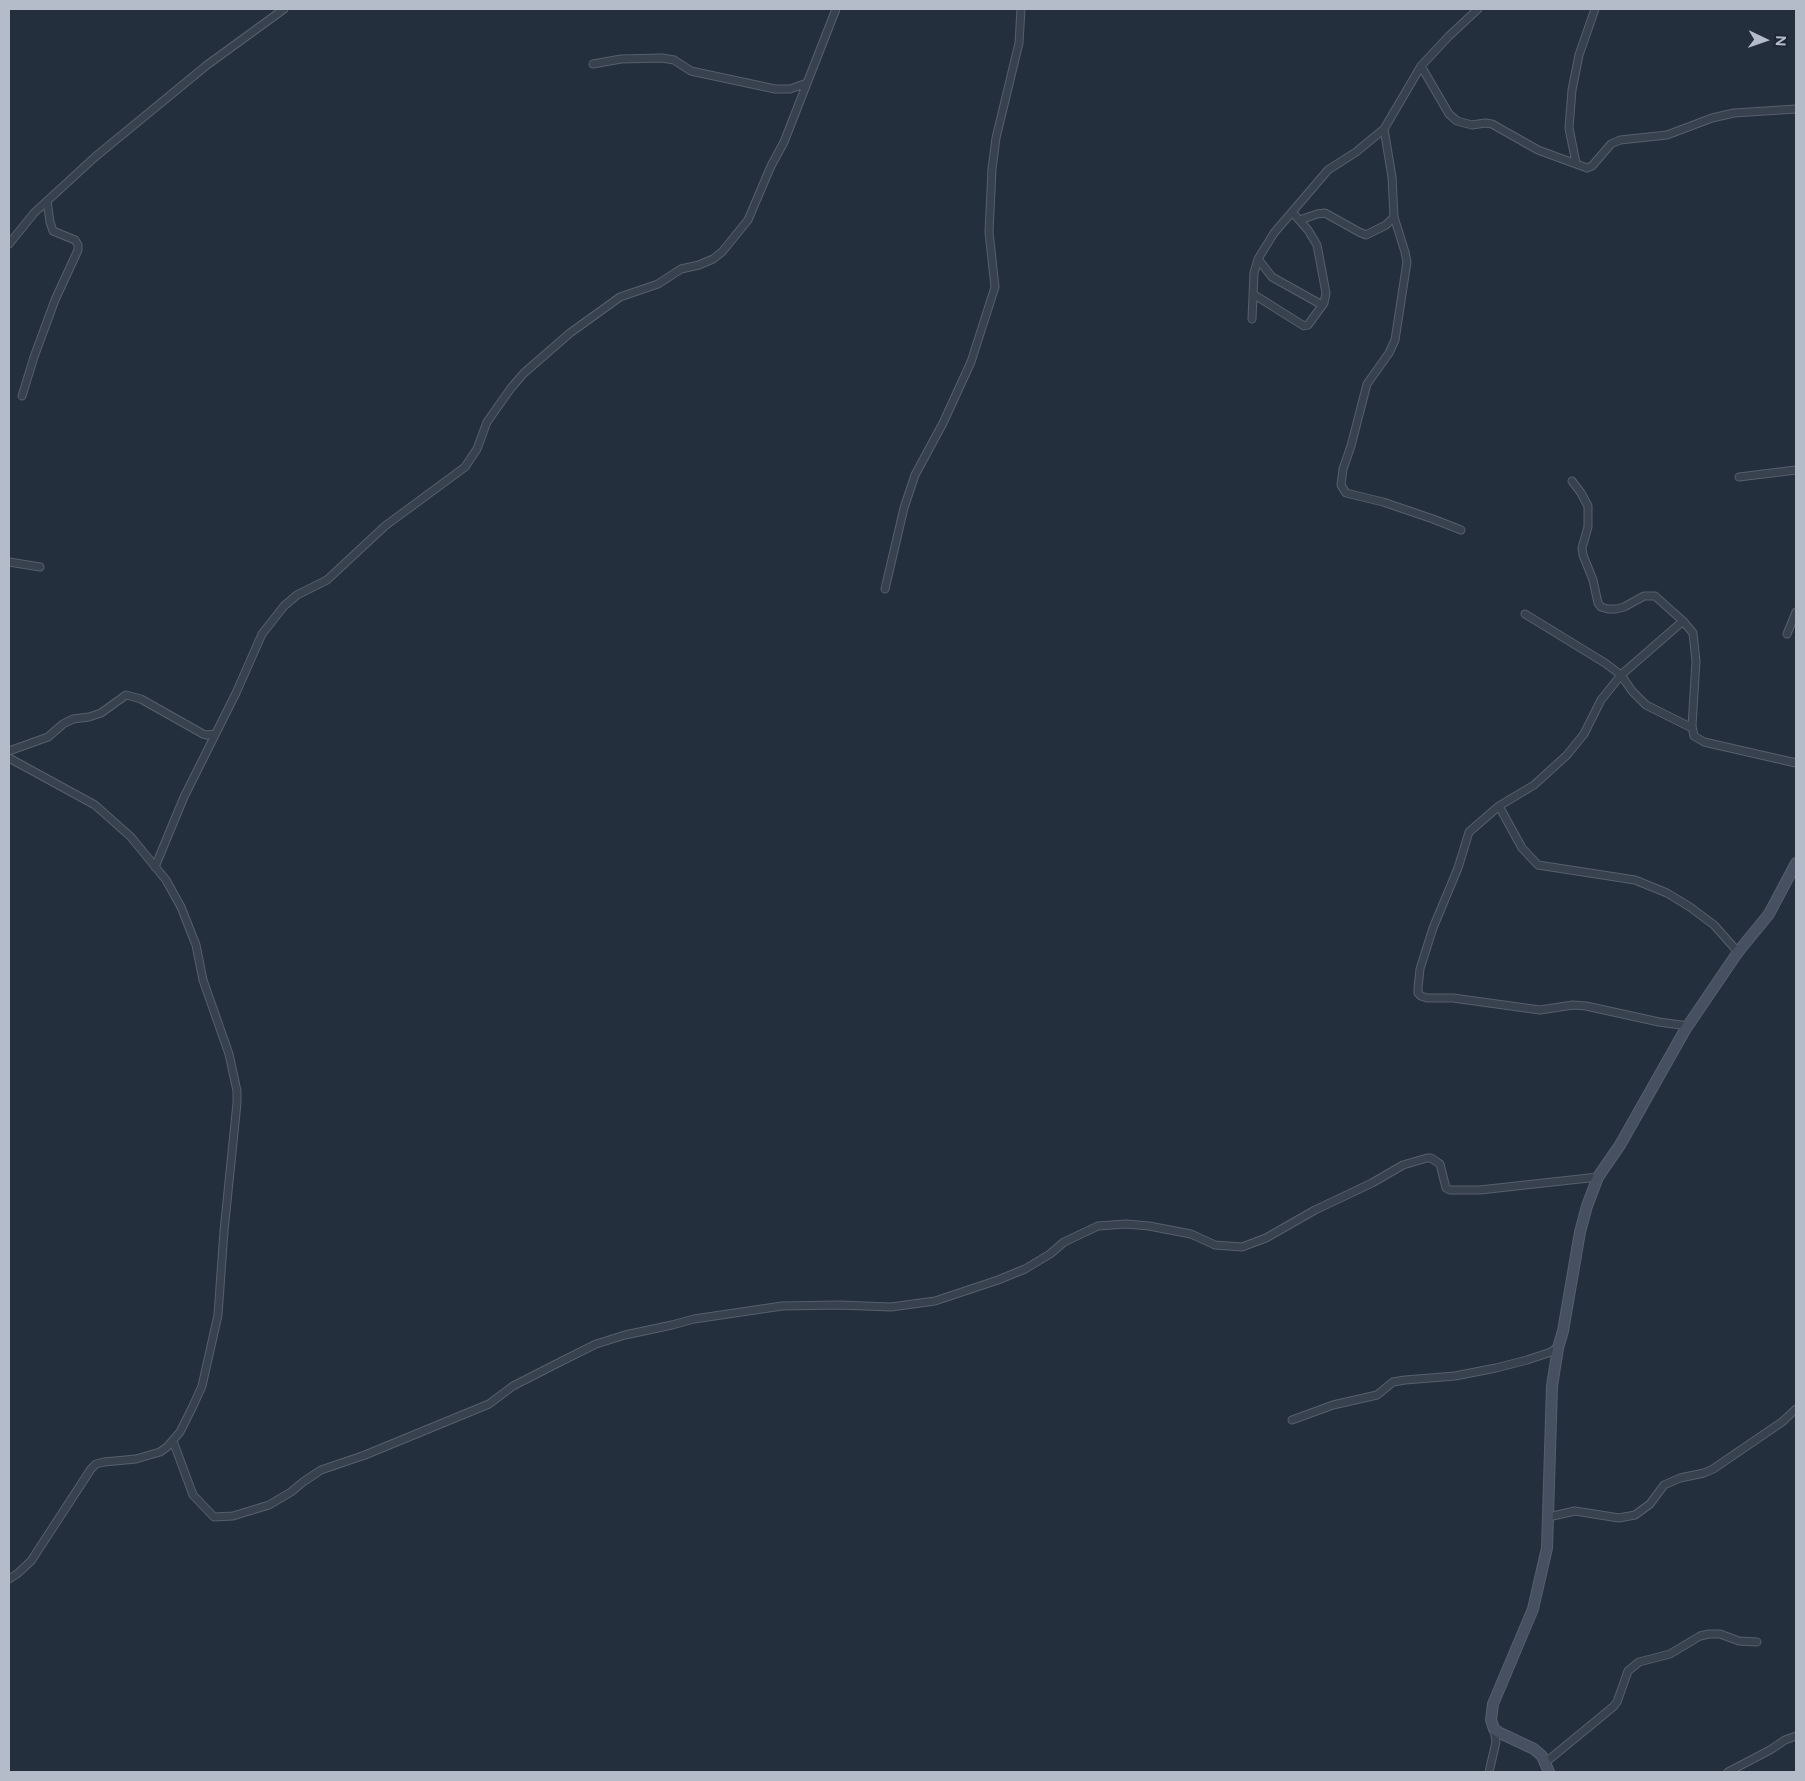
<!DOCTYPE html>
<style>
body{margin:0}
#map{position:relative;width:1805px;height:1781px;overflow:hidden;background:#242f3e;font-family:Figtree,sans-serif}
canvas{display:block}
.frame{position:absolute;inset:0;border:10px solid #b4bcc9;pointer-events:none}
.north{position:absolute;left:1740px;top:15px;width:50px;height:50px;-webkit-text-stroke:4px #1d2633;paint-order:stroke;rotate:93deg;font-size:14px;font-weight:700;line-height:20px;text-align:center;color:#b4bcc9}
.north::after{content:'';display:block;margin:auto;width:18px;height:22px;background:#b4bcc9;clip-path:polygon(50% 0,100% 100%,50% 72%,0 100%)}
</style>
<div id="map">
<canvas width="1805" height="1781"></canvas>
<div class="frame"></div>
<div class="north">N</div>
</div>
<script>
const ctx = document.querySelector('canvas').getContext('2d');
ctx.lineJoin = 'round';
const shape = rows => new Path2D(rows.map(r => 'M' + r).join(''));
function trace(path, color, width, dash) { ctx.strokeStyle = color; ctx.lineWidth = width; ctx.lineCap = dash ? 'butt' : 'round'; ctx.setLineDash(dash || []); ctx.stroke(path); }
const street = shape([
 [593,64,621,59,662,58,674,60,691,71,775,89,790,89,807,83],
 [1421,66,1449,114,1457,121,1472,125,1485,123,1492,124,1538,150,1587,168,1592,166,1611,144,1620,140,1667,135,1712,118,1734,113,1796,109],
 [1384,129,1392,177,1394,217,1405,252,1407,262,1395,340,1389,353,1367,384,1351,446,1343,469,1341,485,1346,493,1383,502,1433,519,1461,530],
 [1576,163,1569,128,1572,90,1579,55,1595,9],
 [1300,220,1317,214,1325,213,1359,232,1366,235,1386,225,1394,217],
 [9,244,34,213,95,157,207,65,284,9],
 [1258,259,1272,277,1322,305],
 [1253,294,1304,326,1308,325,1324,303,1326,293,1317,245,1308,230,1293,213],
 [1252,319,1254,273,1258,259,1274,233,1328,170,1356,152,1384,129,1421,66,1449,36,1478,9],
 [22,396,34,357,55,300,78,250,78,245,75,240,53,231,50,222,47,201],
 [1739,477,1796,470],
 [1572,481,1581,493,1588,506,1588,527,1582,548,1583,555,1593,580,1598,603,1601,607,1608,609,1616,609,1624,607,1644,596,1655,596,1683,621,1693,633,1696,661,1692,726,1694,736,1704,742,1796,763],
 [9,562,40,567],
 [885,589,904,508,915,475,943,423,971,362,995,287,989,232,992,169,996,138,1019,43,1021,9],
 [1525,614,1605,663,1621,675,1632,691,1646,705,1692,728],
 [1683,621,1621,675,1601,700,1584,734,1567,755,1534,785,1499,806,1469,832,1458,868,1433,928,1420,969,1418,988,1418,993,1421,996,1427,998,1453,998,1540,1010,1573,1005,1586,1006,1659,1022,1688,1026],
 [1787,634,1796,612],
 [9,751,48,737,63,724,73,719,89,717,101,713,126,695,141,699,203,734,206,735,215,734],
 [9,758,95,805,131,837,166,880,181,907,196,945,203,980,229,1054,237,1091,237,1103,224,1231,218,1315,202,1386,193,1406,180,1432,167,1447,160,1452,136,1459,104,1462,96,1464,91,1469,31,1561,17,1574,9,1579],
 [1499,806,1522,848,1538,865,1635,880,1667,893,1690,907,1714,925,1738,952],
 [155,867,184,797,236,693,262,634,284,606,297,595,327,580,385,526,465,467,477,449,487,422,511,388,524,373,570,333,620,297,658,284,681,269,699,265,713,259,722,252,748,220,771,166,784,142,836,9],
 [1292,1420,1333,1405,1377,1395,1393,1382,1405,1380,1455,1376,1496,1368,1527,1360,1551,1352,1558,1347],
 [173,1441,193,1495,214,1517,233,1516,269,1505,291,1492,303,1482,321,1470,365,1455,489,1404,513,1386,560,1362,596,1344,625,1335,672,1325,694,1319,782,1306,839,1305,891,1307,935,1301,998,1280,1025,1269,1050,1254,1064,1242,1098,1226,1126,1224,1149,1226,1191,1234,1215,1245,1242,1247,1266,1238,1315,1210,1372,1183,1403,1165,1427,1158,1431,1158,1440,1164,1446,1188,1450,1190,1480,1190,1598,1177],
 [1548,1517,1575,1511,1619,1518,1635,1515,1650,1504,1664,1485,1680,1478,1704,1473,1713,1469,1782,1422,1796,1409],
 [1546,1762,1613,1707,1617,1702,1628,1671,1639,1662,1670,1654,1700,1636,1709,1634,1720,1634,1739,1641,1757,1642],
 [1489,1772,1496,1742,1494,1729],
 [1728,1772,1770,1750,1785,1740,1796,1736]
]);
const secondary = shape([
 [1549,1772,1542,1756,1534,1749,1500,1733,1494,1729,1491,1720,1493,1704,1533,1609,1547,1548,1552,1386,1558,1348,1563,1331,1580,1232,1587,1206,1598,1177,1620,1145,1685,1030,1738,952,1769,914,1796,863]
]);
trace(street, '#565f6c', 9);
trace(secondary, '#565f6c', 12);
trace(street, '#38414e', 7);
trace(secondary, '#465061', 10);
</script>
